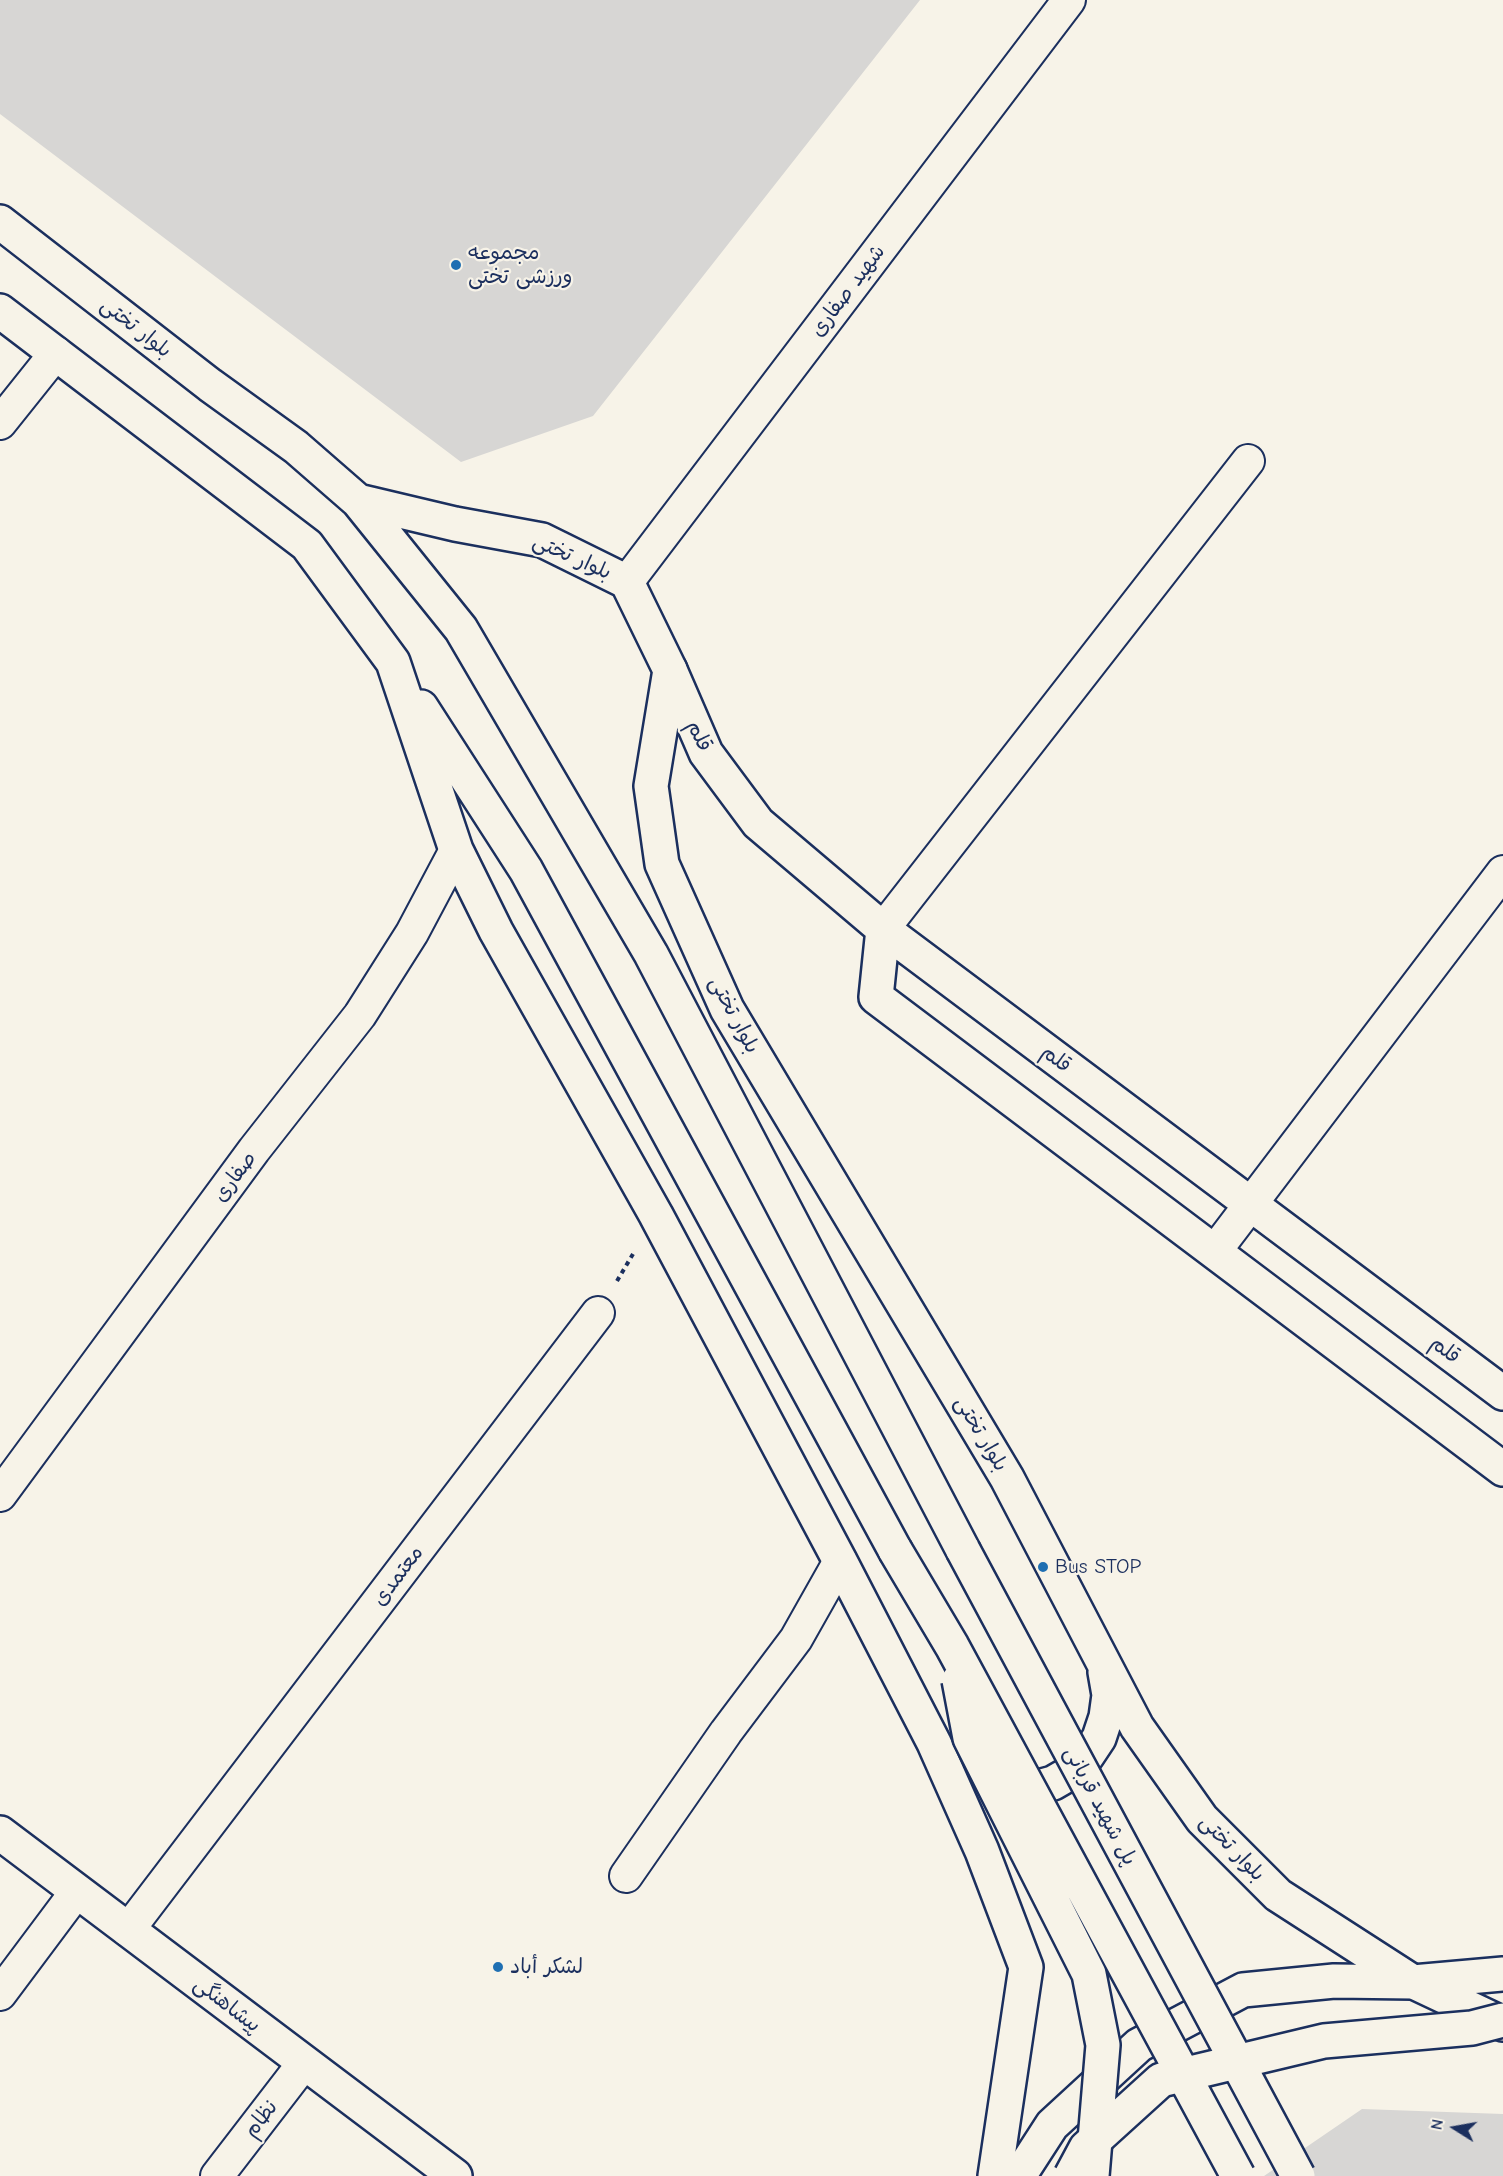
<!DOCTYPE html>
<meta charset="utf-8">
<style>
body{margin:0}
#map{position:relative;width:1503px;height:2176px;overflow:hidden;background:#f7f3e8;font-family:"Comic Neue",sans-serif}
canvas{display:block}
.north{position:absolute;left:1425px;top:2098px;width:60px;height:60px;-webkit-text-stroke:4px #f7f3e8;paint-order:stroke;rotate:281deg;font-size:16px;font-weight:700;line-height:24px;text-align:center;color:#1b2f5e}
.north::after{content:'';display:block;margin:auto;width:21px;height:27px;background:#1b2f5e;clip-path:polygon(50% 0,100% 100%,50% 72%,0 100%)}
</style>
<div id="map">
<canvas width="1503" height="2176"></canvas>
<div class="north">N</div>
</div>
<script>
const ctx = document.querySelector('canvas').getContext('2d');
ctx.lineJoin = 'round';
function fillPath(path, color) { ctx.fillStyle = color; ctx.fill(path, 'evenodd'); }
const shape = rows => new Path2D(rows.map(r => 'M' + r).join(''));
function trace(path, color, width, dash) { ctx.strokeStyle = color; ctx.lineWidth = width; ctx.lineCap = dash ? 'butt' : 'round'; ctx.setLineDash(dash || []); ctx.stroke(path); }
function label(font, color, halo, rows, align = 'center') {
  ctx.font = font + ' "Comic Neue","Playpen Sans Arabic",sans-serif'; ctx.lineWidth = 4.5; ctx.setLineDash([]); ctx.textBaseline = 'middle'; ctx.strokeStyle = halo; ctx.fillStyle = color; for (const [text, x, y, turn = 0] of rows) {
    ctx.save(); ctx.translate(x, y); ctx.rotate((+turn || 0) * Math.PI / 180); ctx.textAlign = isNaN(turn) ? turn : align; if (halo) ctx.strokeText(text, 0, 0); ctx.fillText(text, 0, 0); ctx.restore();
  }
}
fillPath(shape([
 [0,0,920,0,593,416,461,462,0,114],
 [1362,2109,1503,2114,1503,2176,1264,2176]
]), '#d7d6d4');
const minor = shape([
 [0,423,56,353],
 [627,582,1069,0],
 [883,929,1248,461],
 [1215,1251,1503,872],
 [0,1495,254,1150,360,1015,412,933,456,850],
 [626,1876,726,1732,796,1639,840,1561],
 [128,1930,598,1313],
 [0,1994,77,1891],
 [217,2176,304,2063]
]);
const tertiary = shape([
 [670,670,706,753,758,823,883,929,1503,1393],
 [883,929,876,997,1503,1469],
 [0,1833,455,2176]
]);
const primary = shape([
 [0,222,210,385,296,447,358,501,455,524,542,540,627,582,670,670,651,786,662,864,727,1009,1007,1478,1137,1727,1202,1819,1278,1895,1413,1982],
 [0,311,307,545,393,662,456,850,496,931,656,1215,840,1561,934,1743,982,1851,1026,1967,995,2176],
 [358,501,461,629,651,954,963,1550],
 [421,707,526,870,895,1550],
 [1002,1788,1031,1789,1053,1783,1072,1772,1087,1756,1099,1738,1106,1717,1109,1695,1105,1672]
]);
const trunk = shape([
 [1414,1982,1503,2024],
 [1019,2176,1052,2125,1139,2045,1243,1990,1334,1981,1413,1982,1503,1974]
]);
trace(minor, '#1b2f5e', 36);
trace(tertiary, '#1b2f5e', 38);
trace(primary, '#1b2f5e', 38);
trace(trunk, '#1b2f5e', 38);
trace(shape([
 [617,1281,633,1254]
]), '#1b2f5e', 4, [4.5, 4.5]);
trace(minor, '#f7f3e8', 32);
trace(tertiary, '#f7f3e8', 33);
trace(primary, '#f7f3e8', 33);
trace(trunk, '#f7f3e8', 33);
const primaryBridge = shape([
 [895,1550,952,1646,1238,2176],
 [963,1550,1298,2176],
 [959,1680,970,1738,1089,1974,1103,2045,1092,2176]
]);
const trunkBridge = shape([
 [1071,2176,1086,2148,1161,2080,1324,2041,1472,2028,1503,2020]
]);
trace(primaryBridge, '#1b2f5e', 38, []);
trace(trunkBridge, '#1b2f5e', 38, []);
trace(primaryBridge, '#f7f3e8', 33);
trace(trunkBridge, '#f7f3e8', 33);
for (const [x, y, r, color] of [
 [456,265,6,"#1f6fb2"],
 [1043,1567,6,"#1f6fb2"],
 [498,1967,6,"#1f6fb2"]
]) { const dot = new Path2D(); dot.arc(x, y, r, 0, 2 * Math.PI); ctx.fillStyle = color; ctx.fill(dot); trace(dot, '#f7f3e8', 2); }
label('21px', '#1b2f5e', '#f7f3e8', [
 ["مجموعه",468,253],
 ["ورزشی تختی",468,277],
 ["Bus STOP",1055,1567],
 ["لشكر أباد",510,1967]
], 'left');
label('21px', '#1b2f5e', '#f7f3e8', [
 ["شهید صفاری",848,291,-53],
 ["بلوار تختی",136,328,38],
 ["بلوار تختی",572,557,24],
 ["قلم",699,736,64],
 ["بلوار تختی",734,1015,62],
 ["قلم",1056,1059,37],
 ["صفاری",235,1177,-53],
 ["قلم",1445,1350,37],
 ["بلوار تختی",981,1434,59],
 ["معتمدی",398,1576,-53],
 ["پل شهید قربانی",1100,1806,62],
 ["بلوار تختی",1232,1848,46],
 ["پیشاهنگی",227,2005,37],
 ["نظام",261,2119,-52]
]);
</script>
